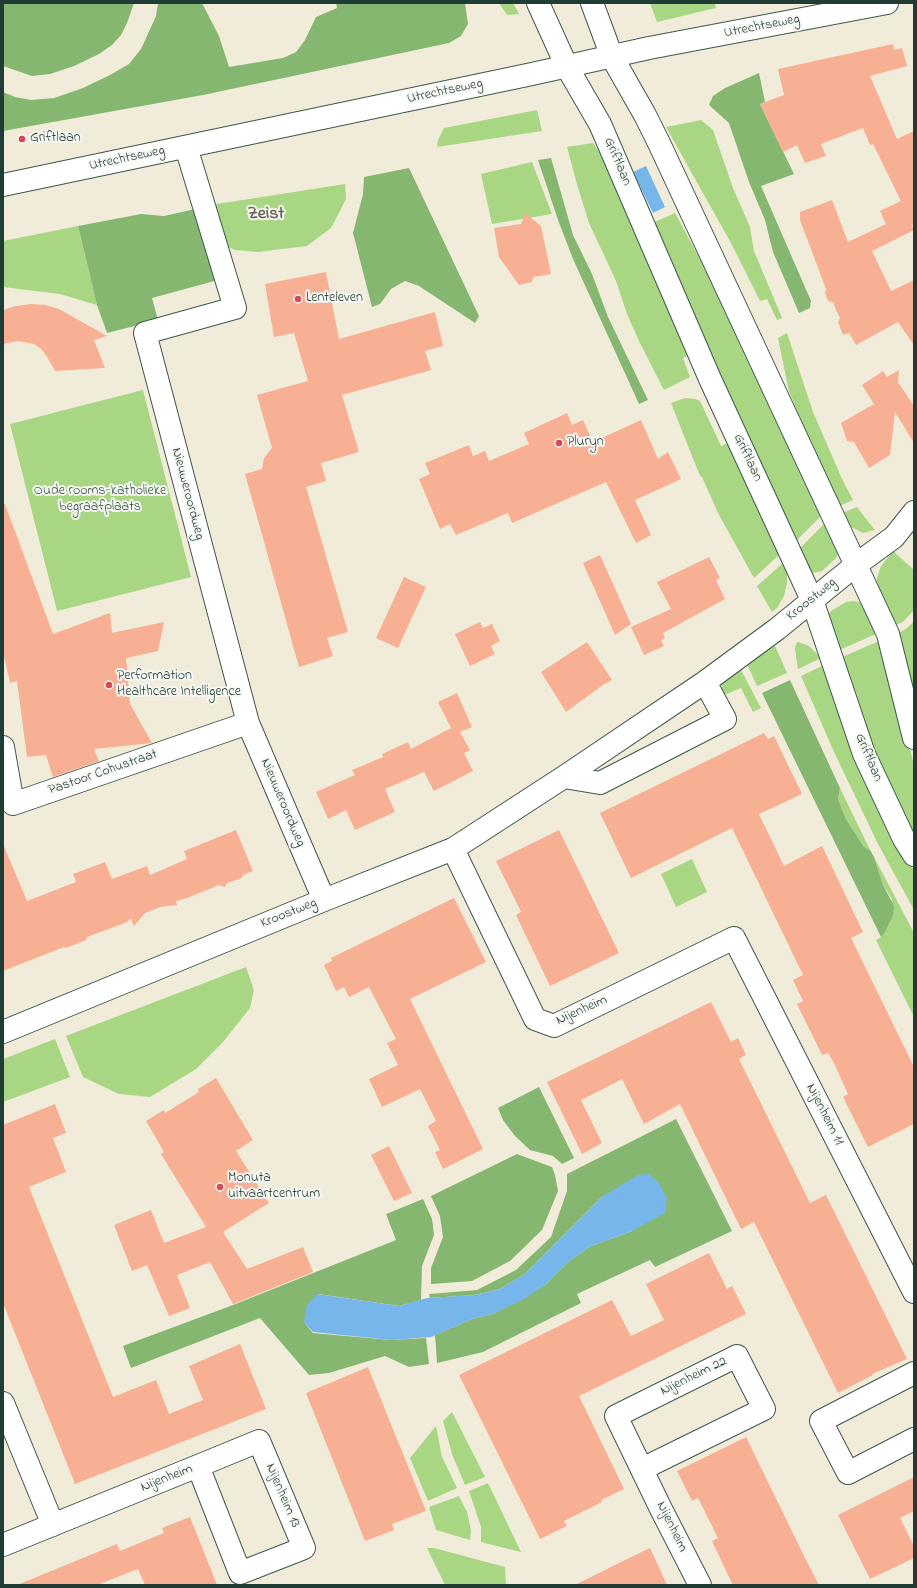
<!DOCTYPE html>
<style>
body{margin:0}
#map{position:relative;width:917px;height:1588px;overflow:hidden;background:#f1ecda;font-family:"Indie Flower",sans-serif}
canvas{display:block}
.frame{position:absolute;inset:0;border:4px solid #1f3d34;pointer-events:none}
</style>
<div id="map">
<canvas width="917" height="1588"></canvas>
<div class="frame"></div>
</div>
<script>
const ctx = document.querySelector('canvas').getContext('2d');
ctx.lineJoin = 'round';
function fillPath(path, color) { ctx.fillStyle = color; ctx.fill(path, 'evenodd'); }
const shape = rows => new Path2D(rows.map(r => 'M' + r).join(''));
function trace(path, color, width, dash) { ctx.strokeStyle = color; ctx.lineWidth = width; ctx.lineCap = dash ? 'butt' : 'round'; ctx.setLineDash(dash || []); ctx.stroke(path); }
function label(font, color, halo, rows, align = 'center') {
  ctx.font = font + ' "Indie Flower",sans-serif'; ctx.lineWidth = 4; ctx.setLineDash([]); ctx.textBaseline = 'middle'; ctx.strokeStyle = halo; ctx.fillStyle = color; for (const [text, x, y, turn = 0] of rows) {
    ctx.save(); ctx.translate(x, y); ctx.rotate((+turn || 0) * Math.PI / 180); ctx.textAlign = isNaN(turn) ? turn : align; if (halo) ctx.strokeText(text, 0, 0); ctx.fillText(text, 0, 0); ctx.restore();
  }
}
fillPath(shape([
 [499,3,513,3,519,14,507,15],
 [650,3,715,3,716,8,657,22],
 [537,110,542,131,437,147,438,140,444,128],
 [701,120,713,130,733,188,750,227,754,251,782,318,777,320,767,299,760,301,731,243,666,127],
 [593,143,605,161,690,354,683,358,690,377,664,390,640,343,627,314,616,281,589,223,578,188,567,147],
 [532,162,552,214,492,224,481,174],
 [345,184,346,199,331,228,307,246,258,252,235,250,222,244,211,205],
 [675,213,706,270,821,516,791,546,650,224],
 [78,226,97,305,60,294,3,287,3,241],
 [787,333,813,412,842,479,853,500,837,507,789,391,778,338],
 [143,390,191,577,57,611,10,424],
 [685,398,695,399,700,401,721,446,728,443,780,554,754,578,718,513,702,477,700,476,671,403],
 [857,507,863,515,875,530,863,533,847,525,840,514],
 [826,522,839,552,836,558,822,571,813,573,807,572,794,554],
 [893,551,914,570,914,610,904,621,888,629,876,591,877,578,881,566],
 [784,562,787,573,787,583,784,596,777,608,772,612,757,586],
 [853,601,860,602,865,608,876,634,837,651,826,618,831,611,846,602],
 [914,621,914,704,892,636,906,629],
 [879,641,898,695,914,766,914,841,866,740,857,695,840,658],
 [798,642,809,646,821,658,798,669,795,649,796,644],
 [775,646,787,673,757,686,747,664,767,650],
 [822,666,825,666,883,812,914,871,914,910,877,842,834,752,801,676],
 [740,668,761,708,753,712,741,688,727,694,724,693,722,689,722,682],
 [840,788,870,850,864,847,846,819,838,799],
 [874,857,914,933,914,1017,876,940,881,937,892,899,883,885],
 [692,859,707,892,676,907,661,874],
 [246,967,254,990,250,1008,223,1042,196,1069,150,1097,119,1094,83,1077,66,1036],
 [55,1039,70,1077,3,1102,3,1059],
 [452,1412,485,1477,465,1485,452,1454,443,1421],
 [436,1426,442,1457,457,1488,428,1501,410,1458],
 [488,1483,521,1552,481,1542,481,1527,469,1491],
 [459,1496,467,1512,471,1530,470,1540,436,1530,429,1507],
 [427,1548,434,1548,505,1567,506,1585,445,1585]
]), '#a8d683');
fillPath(shape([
 [3,3,134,3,127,23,121,35,112,45,99,54,74,66,50,74,32,76,3,66],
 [158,3,202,3,219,36,229,67,283,58,296,52,305,40,316,17,337,8,336,3,465,3,468,24,461,36,449,43,203,95,3,131,3,92,15,97,31,100,54,98,83,88,110,75,129,64,141,49,156,16],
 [759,73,765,102,760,104,794,174,761,186,811,301,810,308,799,313,773,252,765,220,749,182,729,123,709,105,713,96,725,88],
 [551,158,573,235,592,274,608,317,648,400,639,404,573,259,558,220,538,160],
 [409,168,479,316,475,323,419,286,405,281,391,289,380,304,372,307,353,233,363,194,364,177],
 [195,209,218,280,152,298,158,320,107,333,97,305,78,226,141,214,164,216],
 [790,680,840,788,838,799,846,819,864,847,870,850,874,857,883,885,894,906,893,915,885,932,881,937,762,693],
 [539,1087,574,1158,562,1164,553,1156,530,1150,515,1136,503,1120,498,1108],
 [676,1119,732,1231,655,1267,650,1260,577,1294,581,1303,483,1352,437,1363,435,1335,472,1319,495,1313,545,1285,569,1261,591,1246,632,1231,603,1196,525,1274,500,1289,475,1295,430,1298,429,1294,477,1290,516,1270,551,1237,567,1191,567,1174],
 [517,1154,552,1167,555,1175,558,1191,542,1230,510,1261,472,1281,431,1284,431,1268,443,1237,440,1216,431,1196],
 [423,1199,432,1219,434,1235,422,1266,421,1300,399,1306,318,1294,304,1322,313,1333,391,1340,426,1338,429,1364,409,1367,385,1356,329,1373,309,1375,260,1318,131,1368,123,1346,233,1305,396,1240,386,1214]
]), '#86b771');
fillPath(shape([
 [646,166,665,207,653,213,633,172],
 [649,1174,659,1183,667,1199,665,1213,632,1231,591,1246,569,1261,545,1285,524,1299,495,1313,472,1319,431,1337,391,1340,313,1332,304,1322,307,1305,317,1294,399,1306,427,1298,475,1295,500,1289,525,1274,603,1196,638,1175]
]), '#77b6eb');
fillPath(shape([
 [893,44,894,50,902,48,907,66,870,76,897,139,914,131,914,227,911,223,914,230,872,251,891,291,914,280,914,345,898,322,856,345,849,333,843,335,838,322,840,318,836,310,833,302,828,301,825,293,826,289,800,220,800,212,832,200,848,242,886,224,880,211,901,201,873,144,870,145,863,128,821,144,826,156,805,163,797,145,783,152,760,104,784,95,778,69],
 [525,213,541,226,551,274,533,277,532,282,519,285,499,257,494,228,521,224],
 [326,272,339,339,435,312,443,346,425,351,431,370,342,395,359,452,321,463,326,481,306,487,348,632,327,638,333,656,299,667,245,474,262,469,264,458,272,448,257,395,308,381,294,333,274,337,265,284],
 [31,304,45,305,59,309,107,336,94,340,105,368,55,371,46,355,41,349,34,344,18,341,3,344,3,310,16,306],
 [899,370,898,382,914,406,914,443,895,412,890,455,869,468,854,442,847,441,841,423,874,404,862,385,883,371,887,377],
 [567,413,572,425,583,420,593,442,641,420,658,459,668,452,681,479,635,500,651,535,636,543,606,482,512,523,508,513,456,535,450,524,440,529,419,479,430,474,425,463,469,445,473,456,485,451,489,461,529,444,524,433],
 [3,504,5,504,53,634,110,613,112,633,164,622,158,651,126,658,130,704,152,743,94,749,99,761,53,777,46,755,27,757,17,681,10,683,3,651],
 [600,555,631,624,615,635,583,563],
 [709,557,720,578,716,580,725,599,663,633,665,638,661,640,664,646,644,655,631,627,671,609,657,582],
 [404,577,426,587,398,648,376,638],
 [480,622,483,628,492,624,500,641,491,646,495,654,470,666,455,634],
 [587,642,612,680,603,685,566,712,541,672],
 [457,693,472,727,460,732,470,750,464,753,473,771,434,791,424,772,385,789,395,812,355,830,346,810,328,819,316,792,355,775,352,770,383,757,382,754,408,742,411,749,451,728,438,702],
 [764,733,768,739,774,736,802,794,759,814,784,866,822,846,863,932,851,938,914,1067,914,1124,868,1147,843,1097,848,1094,834,1063,828,1053,822,1055,797,1004,803,1001,793,980,803,975,732,828,631,878,600,813],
 [236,830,253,871,243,875,242,878,227,883,225,887,219,885,187,898,176,901,177,905,160,907,145,913,134,926,131,919,125,923,87,937,86,940,66,948,64,947,3,971,3,844,27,901,76,882,73,874,105,862,112,879,147,866,150,875,187,859,184,851],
 [559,830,619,953,550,986,516,915,521,912,496,861],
 [454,898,486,962,410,999,483,1149,443,1169,435,1152,440,1150,428,1126,436,1121,420,1089,382,1107,369,1079,398,1065,387,1043,396,1039,369,987,349,997,344,987,336,991,324,965,332,961,331,958],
 [711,1002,731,1042,738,1038,746,1055,739,1059,810,1203,826,1195,907,1359,872,1374,873,1375,838,1393,754,1222,741,1229,680,1104,644,1124,622,1079,601,1090,581,1100,602,1143,582,1154,547,1082],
 [216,1078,253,1140,236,1151,269,1203,223,1232,247,1269,303,1247,313,1272,233,1304,210,1262,177,1275,190,1308,169,1316,147,1265,132,1271,114,1225,151,1210,164,1243,206,1227,161,1154,164,1152,146,1121,164,1110,165,1113,199,1092,198,1089],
 [55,1104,66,1133,53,1138,66,1172,29,1187,113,1397,156,1380,169,1414,203,1400,189,1366,240,1344,266,1409,75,1484,3,1303,3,1125],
 [389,1146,412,1193,394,1201,371,1155],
 [709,1253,727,1289,732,1286,746,1314,579,1396,624,1489,601,1500,602,1502,564,1521,567,1526,540,1539,459,1375,612,1300,631,1336,664,1320,646,1284],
 [368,1367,426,1511,392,1524,394,1530,365,1541,306,1393],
 [746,1437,806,1560,819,1585,733,1585,729,1577,712,1541,718,1538,698,1498,692,1501,677,1471],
 [914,1477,914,1511,900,1518,914,1546,914,1558,870,1579,838,1515],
 [190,1517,217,1585,145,1585,138,1569,97,1585,17,1585,117,1544,120,1551,164,1533,162,1528],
 [650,1548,667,1585,575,1585,629,1558]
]), '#f7b093');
const minor = shape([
 [538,3,567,67,600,124,710,379,812,600,864,754,904,839,914,855],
 [592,3,612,57,645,115,658,141,888,634,914,738],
 [186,147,235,308,145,333,248,723,324,900],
 [3,747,13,804,248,723],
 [564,777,600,783,725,719,705,682],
 [453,849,535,1019,554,1026,734,938,914,1292],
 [3,1032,324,900,453,849,564,777,705,682,777,629,857,564,894,537,914,512],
 [914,1373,821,1421,848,1473,914,1439],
 [3,1403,53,1525],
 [642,1469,764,1409,737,1356,616,1416,661,1509,700,1585],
 [3,1545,198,1466,240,1573,304,1548,259,1441,198,1466]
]);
const major = shape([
 [3,185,532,74,649,48,887,3]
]);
trace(minor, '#3e574d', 24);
trace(major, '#3e574d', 24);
trace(minor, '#fff', 22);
trace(major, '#fff', 22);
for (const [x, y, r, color] of [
 [22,139,4,"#d1495b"],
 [298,299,4,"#d1495b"],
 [559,443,4,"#d1495b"],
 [109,685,4,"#d1495b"],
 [220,1187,4,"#d1495b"]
]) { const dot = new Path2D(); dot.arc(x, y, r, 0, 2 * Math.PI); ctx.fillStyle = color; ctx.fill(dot); trace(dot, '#f6f6f2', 1.5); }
label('14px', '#1f3d34', '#f6f6f2', [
 ["Utrechtseweg",762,27,-11],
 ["Utrechtseweg",445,92,-12],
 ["Utrechtseweg",127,159,-12],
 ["Griftlaan",617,162,67],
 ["Griftlaan",747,458,65],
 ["Nieuweroordweg",187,494,75],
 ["Kroostweg",812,600,-39],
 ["Griftlaan",868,758,67],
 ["Pastoor Cohustraat",103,773,-19],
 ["Nieuweroordweg",282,803,67],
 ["Kroostweg",289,914,-22],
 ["Nijenheim",582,1011,-24],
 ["Nijenheim 11",824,1115,63],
 ["Nijenheim 22",694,1377,-26],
 ["Nijenheim",167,1479,-21],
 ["Nijenheim 13",282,1496,67],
 ["Nijenheim",671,1527,64]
]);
label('14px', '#1f3d34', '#f6f6f2', [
 ["Griftlaan",30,139],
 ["Lenteleven",306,299],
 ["Pluryn",567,443],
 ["Performation",117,677],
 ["Healthcare Intelligence",117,693],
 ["Monuta",228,1179],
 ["uitvaartcentrum",228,1195]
], 'left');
label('14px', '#3a5c44', '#f6f6f2', [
 ["Oude rooms-katholieke",100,492],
 ["begraafplaats",100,508]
]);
label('bold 18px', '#6b6555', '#f6f6f2', [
 ["Zeist",266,215]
]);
</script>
